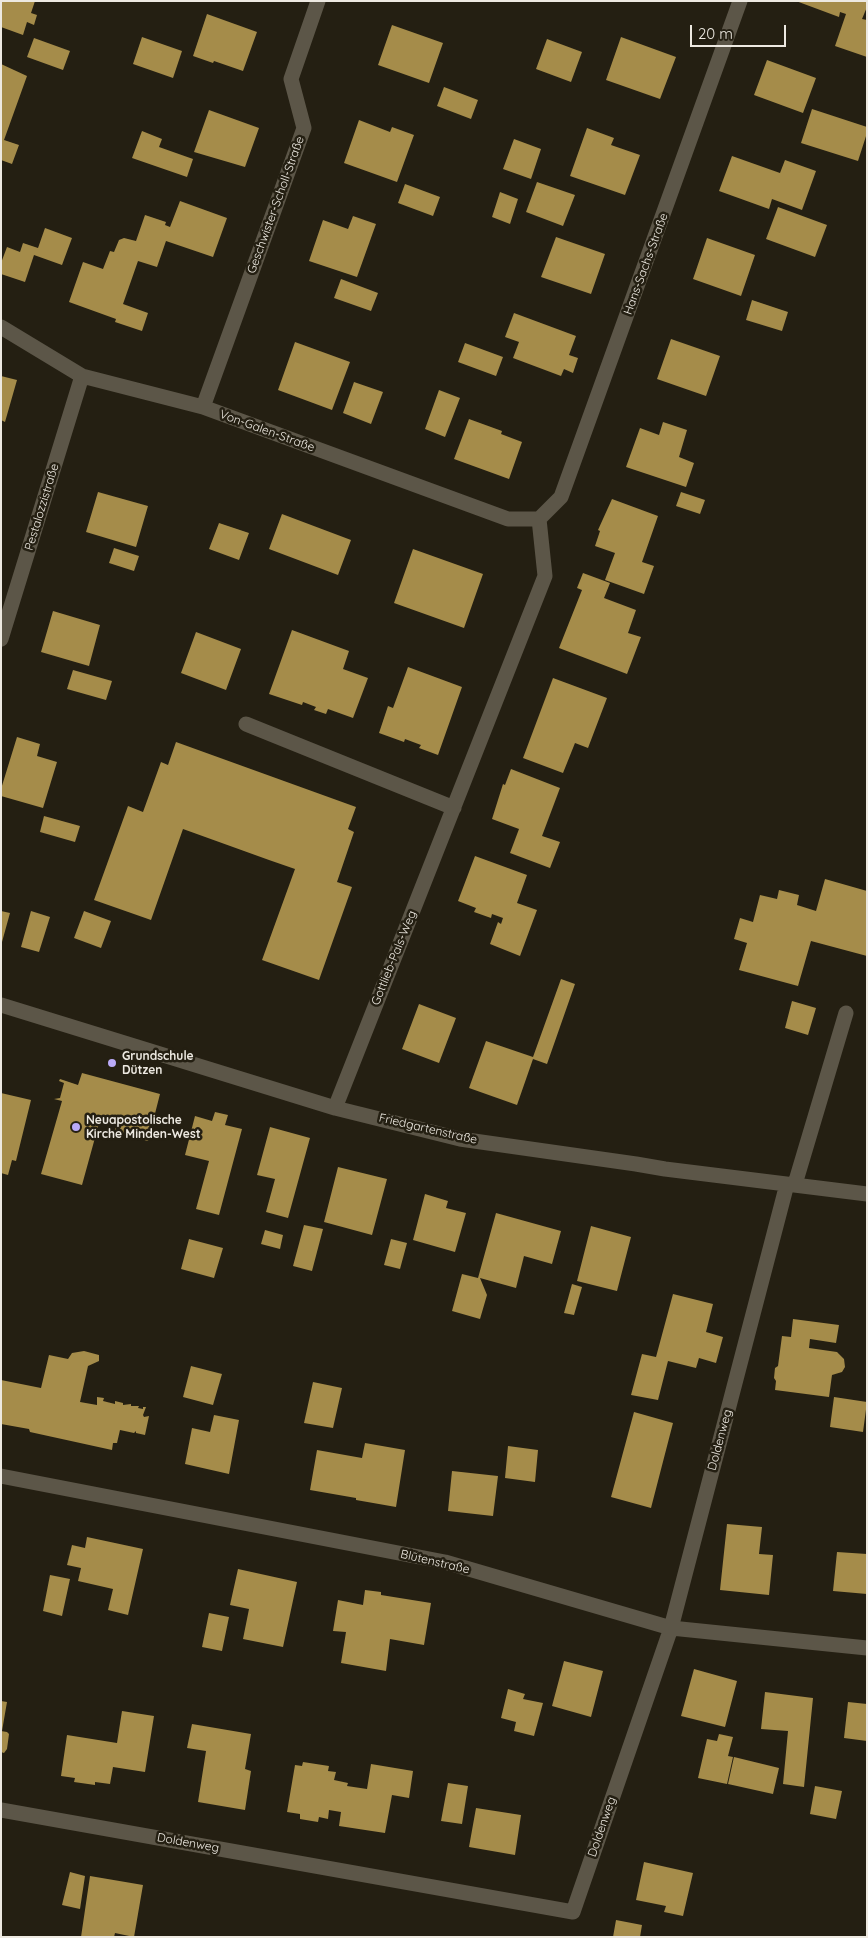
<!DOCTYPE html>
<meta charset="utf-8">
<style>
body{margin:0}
#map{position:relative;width:868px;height:1938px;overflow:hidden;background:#241f12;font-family:Quicksand,sans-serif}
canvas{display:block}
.frame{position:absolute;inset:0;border:2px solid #ede9e1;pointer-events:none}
.scale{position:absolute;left:690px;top:25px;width:96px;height:22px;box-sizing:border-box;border:2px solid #ede9e1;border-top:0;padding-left:6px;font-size:15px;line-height:18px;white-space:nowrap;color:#ede9e1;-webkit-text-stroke:4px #241f12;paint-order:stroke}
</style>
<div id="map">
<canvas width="868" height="1938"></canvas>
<div class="frame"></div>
<div class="scale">20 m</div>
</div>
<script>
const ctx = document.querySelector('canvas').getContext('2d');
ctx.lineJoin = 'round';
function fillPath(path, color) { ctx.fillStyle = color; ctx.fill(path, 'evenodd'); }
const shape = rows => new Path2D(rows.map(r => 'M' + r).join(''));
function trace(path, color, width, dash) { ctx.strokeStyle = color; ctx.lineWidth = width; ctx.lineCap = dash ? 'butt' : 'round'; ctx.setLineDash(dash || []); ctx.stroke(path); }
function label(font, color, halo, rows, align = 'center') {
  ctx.font = font + ' Quicksand,sans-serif'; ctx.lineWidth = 5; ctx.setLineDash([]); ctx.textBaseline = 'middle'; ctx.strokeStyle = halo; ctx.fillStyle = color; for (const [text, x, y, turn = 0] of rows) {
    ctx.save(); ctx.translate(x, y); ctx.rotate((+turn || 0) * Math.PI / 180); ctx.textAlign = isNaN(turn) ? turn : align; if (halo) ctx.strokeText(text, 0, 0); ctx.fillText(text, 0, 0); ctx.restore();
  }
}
fillPath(shape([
 [1,1,35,1,31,13,37,15,34,25,27,22,23,35,1,27],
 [796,1,867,1,867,7,862,19,867,20,867,57,835,46,846,14,840,12,839,17],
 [207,14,257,32,243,71,214,61,213,63,193,56],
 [392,25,443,43,429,83,378,65],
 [142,37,182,51,173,78,133,64],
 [621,37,676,57,660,99,606,80],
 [34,38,70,51,63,70,27,57],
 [547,39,582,52,571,82,536,69],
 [767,60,816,78,803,113,754,95],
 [1,64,27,76,4,140,19,145,12,164,1,160],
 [444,87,478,100,471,119,437,106],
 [812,109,867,127,867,133,858,161,801,143],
 [209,110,259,128,245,167,194,152],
 [359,120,390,132,392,127,414,135,397,182,344,163],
 [587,128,614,138,611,145,640,155,625,195,570,176],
 [142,131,162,139,159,147,193,159,187,177,132,158],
 [514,139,541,149,531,179,503,169],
 [732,156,780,173,785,160,816,171,802,210,772,199,769,209,719,191],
 [537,182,575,195,563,226,526,212],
 [405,184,440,197,433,216,398,203],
 [500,192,518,199,510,224,492,217],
 [180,201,227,218,213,257,166,241,157,267,138,261,123,304,148,313,142,331,115,322,116,319,69,302,83,262,103,269,110,251,114,252,119,240,124,238,136,241,145,215,166,222,165,225,170,227],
 [778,207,827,225,815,257,766,239],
 [353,216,376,224,357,277,309,261,323,220,348,229],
 [45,228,72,238,62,265,34,255,25,282,1,274,1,263,7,247,20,252,23,243,38,248],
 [556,237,605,254,591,294,541,277],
 [707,238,755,255,741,296,693,279],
 [341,279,378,293,371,311,334,298],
 [752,300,788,312,782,331,746,320],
 [514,313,576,336,569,355,578,358,573,373,564,369,561,376,513,358,519,342,505,337],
 [671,339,720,356,706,396,657,379],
 [295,342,350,362,332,410,278,390],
 [465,343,503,357,496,376,458,362],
 [1,376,17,380,5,422,1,420],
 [354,382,383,392,371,424,343,413],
 [439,390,460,398,445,437,425,429],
 [469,419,502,431,501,434,522,442,509,479,454,459],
 [663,422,687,430,679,457,694,463,686,487,626,467,640,428,659,435],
 [98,492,148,506,136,547,86,532],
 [681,492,705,500,700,514,676,506],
 [612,499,658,516,642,562,654,566,644,594,605,580,615,553,595,546,600,531,598,530],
 [282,514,351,540,338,575,269,549],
 [219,523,249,533,239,560,209,549],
 [114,548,139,556,134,571,109,563],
 [413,549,483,574,464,628,394,603],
 [583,573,610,583,604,598,636,610,628,633,641,637,627,674,559,648,582,590,577,588],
 [53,611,100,625,89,666,41,652],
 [292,630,349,651,343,669,368,678,353,718,328,709,326,714,314,710,316,707,303,702,302,705,269,694],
 [196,632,241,649,226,690,181,673],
 [408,667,462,687,438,755,419,748,421,745,405,739,404,742,379,733,388,706,393,708],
 [73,670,112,681,106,700,67,689],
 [553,678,607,698,588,748,575,743,563,773,523,758],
 [17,737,40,744,37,756,57,762,43,808,1,796,1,789],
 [176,742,356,807,348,829,354,832,337,882,352,887,319,980,262,960,295,869,269,860,183,829,151,920,94,900,128,806,143,812,161,762,168,765],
 [511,769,560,788,542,836,560,842,550,868,510,853,519,829,492,819,503,784,505,785],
 [44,816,80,826,75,842,40,832],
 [475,856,527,875,517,903,537,910,520,956,490,944,498,922,501,924,503,918,492,914,491,918,474,912,476,908,458,901],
 [825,879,867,891,867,956,811,941,798,986,739,970,747,943,734,939,740,918,753,922,760,895,777,899,779,890,799,895,797,905,816,911],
 [1,911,10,913,2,942,1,942],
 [31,911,50,917,39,952,21,947],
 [84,911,111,921,101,948,74,938],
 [561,979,575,984,547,1064,533,1059,517,1105,469,1088,486,1041,533,1057],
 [792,1001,816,1008,808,1035,785,1028],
 [419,1004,456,1018,439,1063,402,1049],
 [82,1073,160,1094,148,1141,114,1132,118,1121,101,1116,82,1185,41,1174,62,1101,54,1099,60,1098,64,1083,59,1081,60,1079,78,1085],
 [1,1093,31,1100,16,1161,12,1160,8,1175,1,1173],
 [215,1112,228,1115,225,1125,242,1129,219,1215,196,1209,209,1161,185,1155,195,1116,212,1121],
 [270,1127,310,1138,288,1218,266,1212,275,1179,257,1175],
 [338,1167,387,1179,372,1235,324,1222],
 [425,1194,448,1201,446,1208,466,1213,455,1252,413,1240],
 [496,1213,561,1231,552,1264,524,1256,516,1288,480,1278,487,1295,480,1319,452,1311,462,1274,478,1278],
 [304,1225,323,1229,312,1271,293,1266],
 [591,1226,631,1237,617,1291,577,1281],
 [265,1230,283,1235,280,1249,261,1244],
 [189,1239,223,1248,214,1278,181,1269],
 [391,1239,407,1243,400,1269,384,1265],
 [572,1284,582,1287,574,1315,564,1313],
 [673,1294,713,1304,706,1332,723,1337,716,1363,699,1358,696,1368,668,1361,658,1400,631,1395,642,1354,656,1357],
 [793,1319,839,1325,836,1343,810,1339,809,1348,837,1352,844,1359,845,1367,842,1372,832,1375,829,1397,775,1390,776,1381,774,1378,775,1368,778,1366,782,1336,791,1337],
 [84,1351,99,1355,99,1361,88,1366,80,1402,97,1405,97,1397,104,1398,103,1401,115,1404,115,1401,123,1403,123,1405,131,1404,131,1406,139,1406,138,1408,143,1409,143,1407,146,1407,143,1415,144,1417,149,1416,145,1435,136,1433,136,1431,134,1433,120,1430,117,1443,113,1443,112,1450,30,1432,29,1429,1,1424,1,1380,41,1388,49,1355,68,1359,72,1353],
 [191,1366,222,1374,213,1405,183,1397],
 [313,1382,342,1388,333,1428,304,1423],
 [834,1397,867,1402,863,1432,830,1427],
 [634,1412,673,1423,651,1508,611,1497],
 [214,1415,239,1420,229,1474,185,1464,192,1428,210,1432],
 [365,1443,405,1450,396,1507,356,1500,356,1498,310,1490,317,1450,362,1458],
 [508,1446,538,1450,535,1482,505,1478],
 [452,1471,498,1476,493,1516,448,1511],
 [727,1524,762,1527,759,1554,773,1555,769,1595,720,1590],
 [87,1537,143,1549,128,1615,108,1610,113,1589,78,1581,81,1568,67,1565,72,1545,85,1548],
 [837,1552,867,1554,867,1594,833,1591],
 [238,1569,297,1582,283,1647,243,1639,249,1609,230,1605],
 [50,1575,70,1579,62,1616,43,1611],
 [365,1590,381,1592,381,1595,431,1603,424,1645,390,1639,386,1671,341,1663,346,1632,333,1631,338,1600,363,1605],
 [209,1613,229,1617,222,1651,202,1647],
 [564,1661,603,1671,591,1717,552,1706],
 [694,1669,737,1681,725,1727,681,1716],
 [508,1689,525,1694,523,1699,543,1703,534,1736,514,1731,516,1722,501,1718],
 [765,1692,813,1698,804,1787,783,1784,788,1731,761,1729],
 [1,1701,7,1702,2,1731,1,1731],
 [848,1702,867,1704,867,1741,844,1738],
 [122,1711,154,1716,145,1772,113,1767,110,1784,95,1782,95,1785,74,1782,75,1778,61,1776,67,1735,117,1743],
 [192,1724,251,1734,245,1769,251,1771,245,1810,198,1802,206,1751,187,1748],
 [1,1731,7,1732,9,1734,7,1749,4,1753,1,1752],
 [719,1734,733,1737,728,1756,733,1757,727,1784,698,1778,707,1739,717,1741],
 [734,1757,779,1768,773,1794,728,1784],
 [303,1762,329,1766,328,1771,336,1772,334,1780,348,1783,347,1786,367,1789,371,1764,413,1771,409,1798,392,1795,385,1833,339,1826,341,1812,329,1810,328,1819,319,1817,318,1822,300,1819,300,1814,287,1812,295,1765,302,1766],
 [448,1783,468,1786,462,1824,441,1821],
 [815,1786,842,1791,836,1819,810,1814],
 [476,1808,521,1815,515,1855,469,1847],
 [644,1862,693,1873,683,1916,664,1912,666,1906,636,1900],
 [70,1872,85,1876,80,1909,62,1905],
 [90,1876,143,1885,134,1937,115,1933,114,1937,81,1937],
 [616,1920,642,1925,640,1937,613,1937]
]), '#a58c4a');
trace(shape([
 [1,327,82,376,203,407,508,519,539,519],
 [203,407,304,128,291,79,318,1],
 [539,519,561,497,740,1],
 [1,639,82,376],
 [246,724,454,808],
 [1,1005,335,1108,460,1139,636,1164,665,1169,867,1194],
 [335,1108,545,576,539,519],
 [795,1184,846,1013],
 [1,1476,445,1562,671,1628,867,1648],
 [1,1810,573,1912,671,1628,787,1184]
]), '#5c5648', 15);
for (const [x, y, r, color] of [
 [112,1063,5,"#baaaf7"],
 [76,1127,5,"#baaaf7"]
]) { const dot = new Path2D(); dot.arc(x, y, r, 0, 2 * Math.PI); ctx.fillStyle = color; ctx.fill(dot); trace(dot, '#241f12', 2); }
label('12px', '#ede9e1', '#241f12', [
 ["Geschwister-Scholl-Straße",276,205,-70],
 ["Hans-Sachs-Straße",646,264,-70],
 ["Von-Galen-Straße",267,431,20],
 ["Pestalozzistraße",42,507,-73],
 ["Gottlieb-Pals-Weg",394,958,-68],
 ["Friedgartenstraße",428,1129,13],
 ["Doldenweg",720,1440,-75],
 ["Blütenstraße",435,1562,13],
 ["Doldenweg",602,1827,-71],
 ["Doldenweg",188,1843,10]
]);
label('bold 12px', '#ede9e1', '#241f12', [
 ["Grundschule",122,1056],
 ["Dützen",122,1070],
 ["Neuapostolische",86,1120],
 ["Kirche Minden-West",86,1134]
], 'left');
</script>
